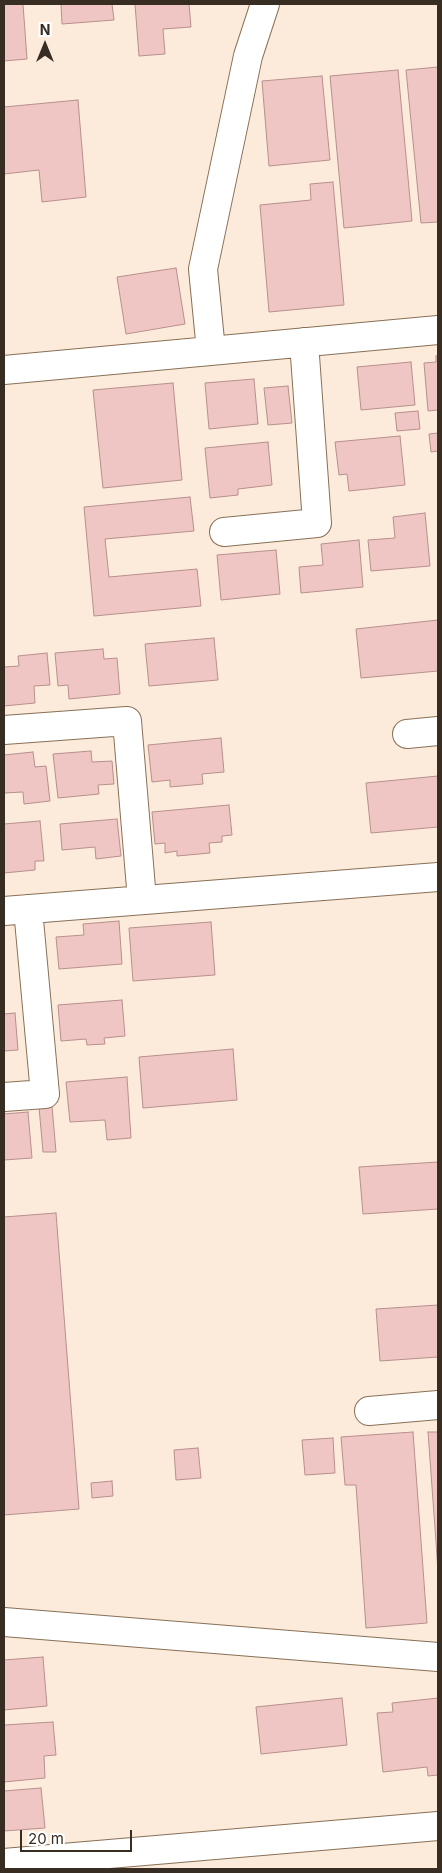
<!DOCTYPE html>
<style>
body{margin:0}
#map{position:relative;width:442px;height:1873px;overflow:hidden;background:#fcebdb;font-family:Inter,sans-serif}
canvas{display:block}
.frame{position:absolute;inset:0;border:5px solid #382d22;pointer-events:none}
.north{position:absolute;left:20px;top:20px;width:50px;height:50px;-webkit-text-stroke:4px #fff;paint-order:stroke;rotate:0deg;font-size:14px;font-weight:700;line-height:20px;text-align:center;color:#382d22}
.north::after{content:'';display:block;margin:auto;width:18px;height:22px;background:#382d22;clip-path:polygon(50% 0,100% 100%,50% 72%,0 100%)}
.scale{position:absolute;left:20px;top:1830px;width:112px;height:22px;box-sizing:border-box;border:2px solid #382d22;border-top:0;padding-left:6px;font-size:15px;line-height:18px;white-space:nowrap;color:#382d22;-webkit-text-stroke:4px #fff;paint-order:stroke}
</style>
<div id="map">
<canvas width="442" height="1873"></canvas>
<div class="frame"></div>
<div class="north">N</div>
<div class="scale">20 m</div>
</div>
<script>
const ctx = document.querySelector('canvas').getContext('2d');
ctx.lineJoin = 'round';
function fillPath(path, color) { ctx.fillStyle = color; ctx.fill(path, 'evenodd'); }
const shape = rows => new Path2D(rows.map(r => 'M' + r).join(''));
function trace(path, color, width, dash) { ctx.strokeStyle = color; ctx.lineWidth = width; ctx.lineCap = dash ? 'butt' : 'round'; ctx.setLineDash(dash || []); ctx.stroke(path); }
const building = shape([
 [4,4,23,4,27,59,4,61,4,4],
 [61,4,112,4,114,20,62,24,61,4],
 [135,4,189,4,191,27,163,29,165,54,139,56,135,4],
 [438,67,438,222,421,223,406,70,438,67],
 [398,70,412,221,344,228,330,76,398,70],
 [322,76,330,160,269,166,262,81,322,76],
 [78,100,86,197,42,202,39,170,4,174,4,107,78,100],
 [333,182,344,305,269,312,260,205,311,200,310,184,333,182],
 [176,268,185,324,126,334,117,277,176,268],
 [436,356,438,356,438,410,428,411,424,363,436,362,436,356],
 [411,362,415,405,361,410,357,367,411,362],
 [254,379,258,424,209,429,205,383,254,379],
 [173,383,182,480,103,488,93,390,173,383],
 [288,386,292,423,268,425,264,388,288,386],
 [418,411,420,429,397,431,395,413,418,411],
 [438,433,438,451,431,452,429,434,438,433],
 [400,436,405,485,349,491,347,474,339,475,335,442,400,436],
 [268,442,272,485,238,489,238,495,210,498,205,448,268,442],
 [190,497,194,531,105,539,109,577,197,569,201,606,94,616,84,507,190,497],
 [425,513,430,566,371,571,368,540,395,538,393,517,425,513],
 [359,540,363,587,301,593,299,567,323,565,321,544,359,540],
 [276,550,280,594,221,600,217,555,276,550],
 [438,620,438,671,361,678,356,629,438,620],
 [214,638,218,680,149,686,145,644,214,638],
 [103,649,104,659,117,658,120,694,69,699,68,685,58,686,55,653,103,649],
 [47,653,50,685,34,686,35,703,4,706,4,667,19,666,18,656,47,653],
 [221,738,224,772,202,774,203,784,170,787,170,780,152,782,148,745,221,738],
 [91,751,92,762,112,761,114,784,98,785,99,794,58,798,53,754,91,751],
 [33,752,35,767,46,766,50,801,24,804,23,792,4,793,4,755,33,752],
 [438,776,438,827,371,833,366,783,438,776],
 [229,805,232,835,222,836,222,842,209,843,210,853,177,856,177,851,165,853,165,843,155,844,152,812,229,805],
 [117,819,121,856,96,859,95,847,62,850,60,824,117,819],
 [40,821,44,861,35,861,35,870,4,873,4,824,40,821],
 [119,921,122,964,59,969,56,937,84,935,83,924,119,921],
 [211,922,215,975,133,981,129,928,211,922],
 [122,1000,125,1036,104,1038,105,1044,87,1045,86,1039,61,1041,58,1005,122,1000],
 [15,1013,18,1050,4,1051,4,1014,15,1013],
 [233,1049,237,1100,143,1108,139,1057,233,1049],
 [127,1077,131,1138,107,1140,105,1120,70,1122,66,1082,127,1077],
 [52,1106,56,1152,43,1152,39,1107,52,1106],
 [28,1112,32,1158,4,1160,4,1114,28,1112],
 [438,1162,438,1209,363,1214,359,1167,438,1162],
 [56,1213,79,1509,4,1515,4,1217,56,1213],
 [438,1305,438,1357,380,1361,376,1309,438,1305],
 [413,1432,427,1623,366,1628,356,1485,345,1485,341,1437,413,1432],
 [428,1432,438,1432,438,1572,436,1542,428,1432],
 [333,1438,335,1473,305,1475,302,1440,333,1438],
 [198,1448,201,1478,176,1480,174,1450,198,1448],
 [112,1481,113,1496,92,1498,91,1483,112,1481],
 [43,1657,47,1706,4,1710,4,1660,43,1657],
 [342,1698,347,1745,261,1754,256,1707,342,1698],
 [438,1698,438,1775,428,1776,427,1767,383,1772,377,1713,393,1712,392,1703,438,1698],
 [53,1722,56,1755,44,1756,45,1778,4,1782,4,1725,53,1722],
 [41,1788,45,1828,4,1831,4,1791,41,1788]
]);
fillPath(building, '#f0c6c4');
trace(building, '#b78f8e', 1);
const minor = shape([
 [211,351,203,269,248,56,265,4],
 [4,370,438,330],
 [224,532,317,523,304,342],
 [4,730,127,721,142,900],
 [407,734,438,731],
 [4,911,438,877],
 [4,1097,45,1094,28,909],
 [369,1411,438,1405],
 [4,1863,438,1826]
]);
const tertiary = shape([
 [4,1622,438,1657]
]);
trace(minor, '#887056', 30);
trace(tertiary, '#887056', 30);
trace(minor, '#fff', 28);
trace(tertiary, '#fff', 28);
</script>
